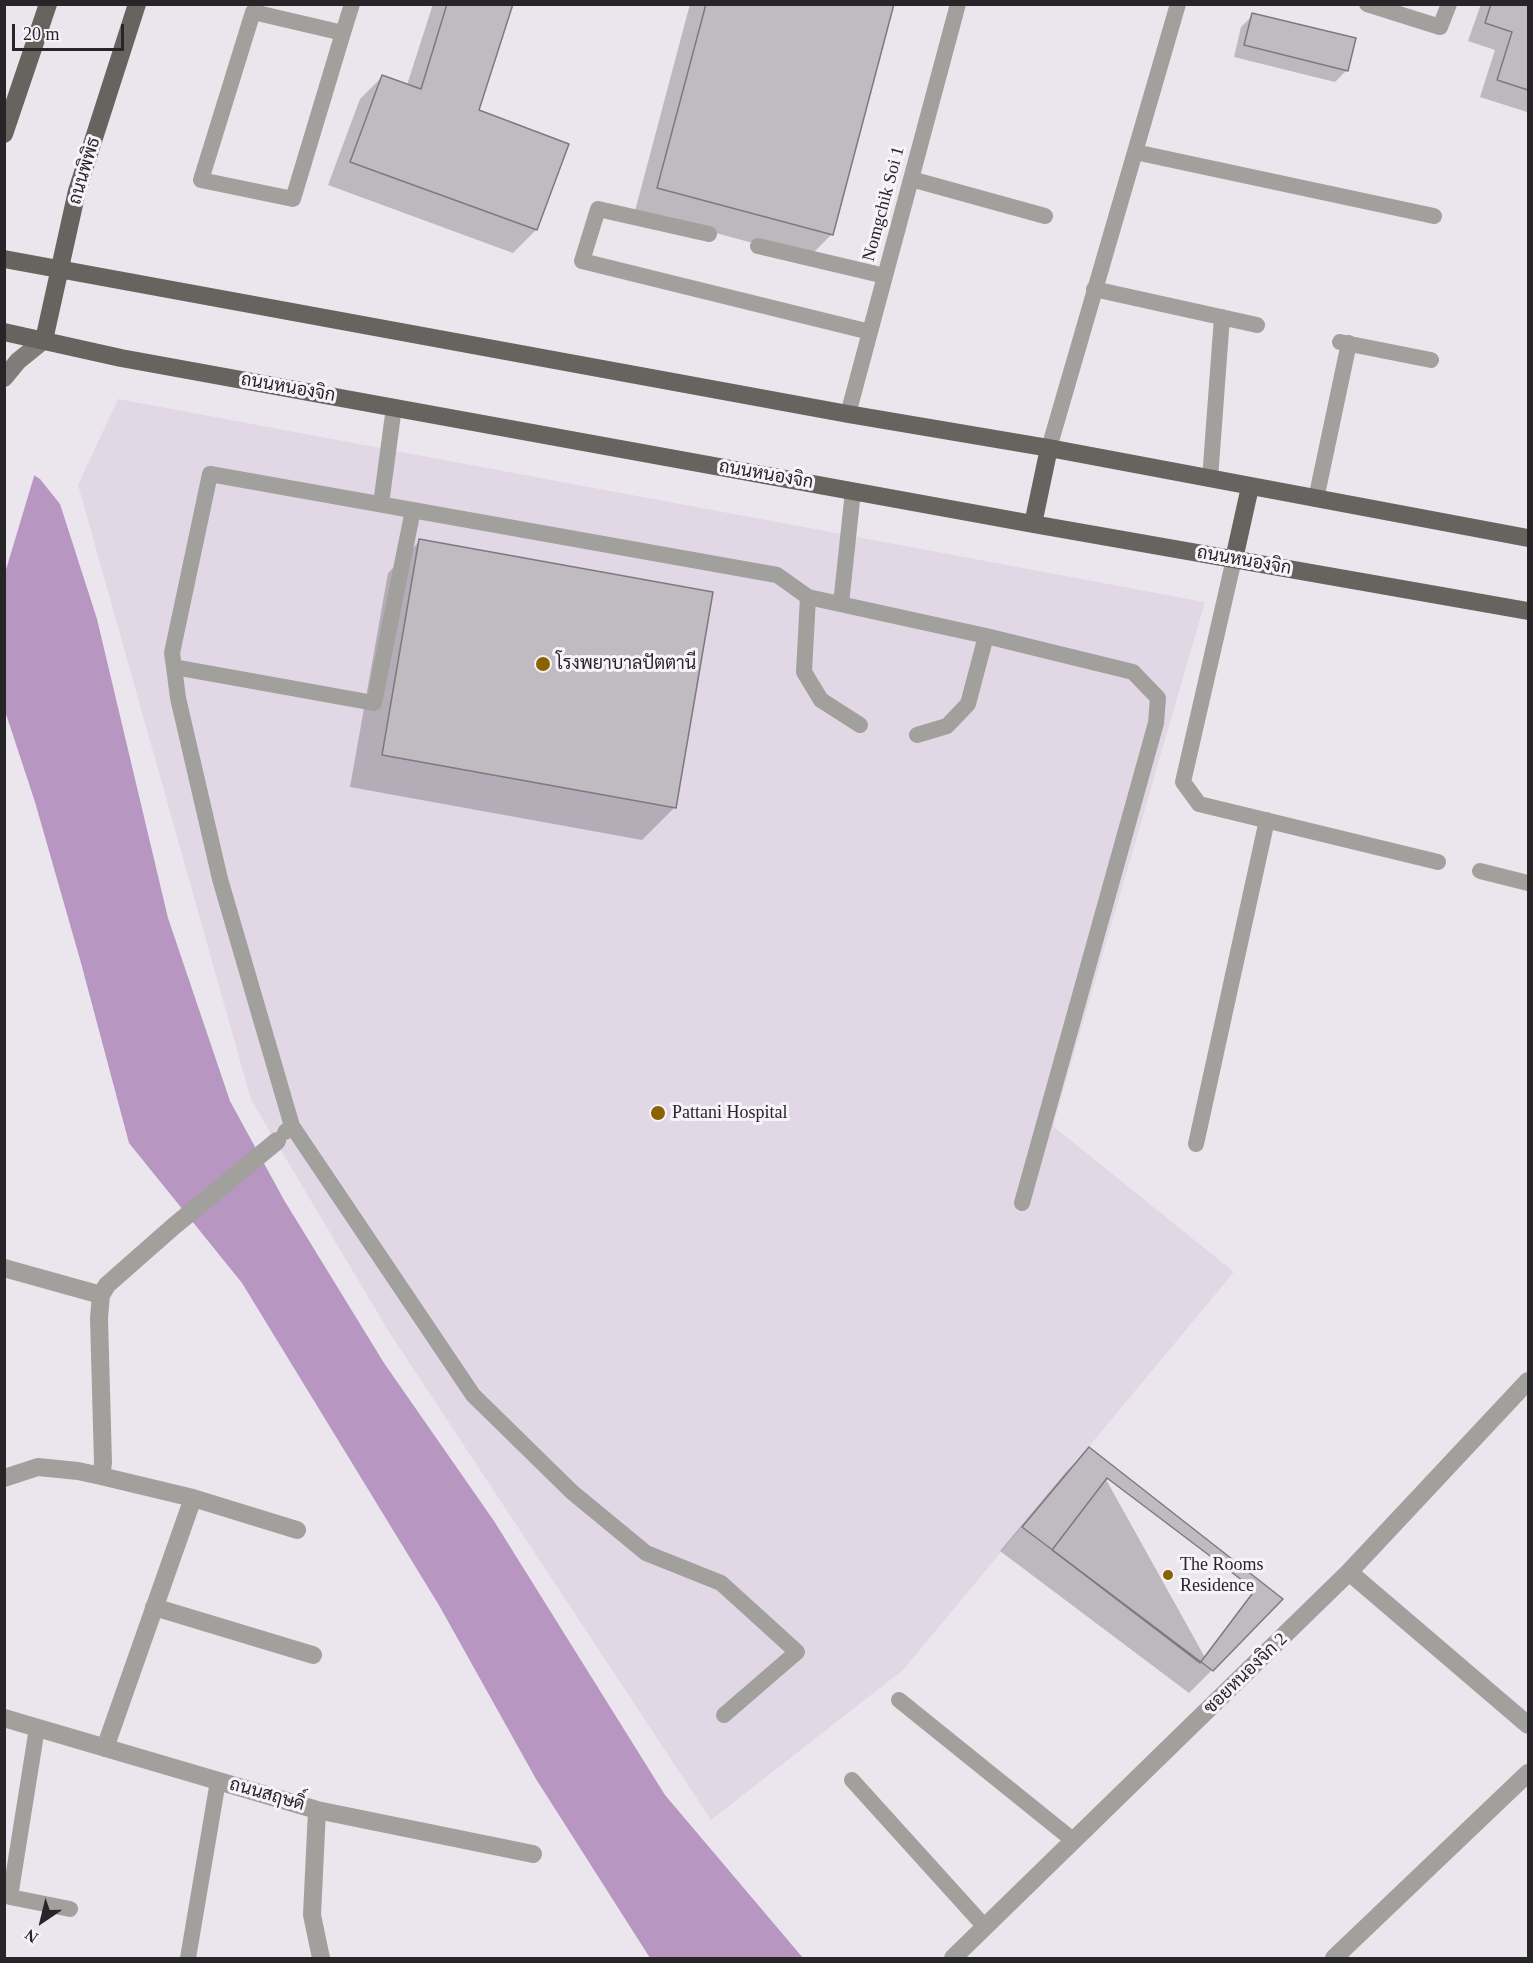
<!DOCTYPE html>
<meta charset="utf-8">
<style>
body{margin:0}
#map{position:relative;width:1533px;height:1963px;overflow:hidden;background:#ebe6ed;font-family:"Times New Roman",serif}
canvas{display:block}
.frame{position:absolute;inset:0;border:6px solid #272527;pointer-events:none}
.north{position:absolute;left:12px;top:1891px;width:60px;height:60px;-webkit-text-stroke:4px #f8f3fa;paint-order:stroke;rotate:215deg;font-size:16px;font-weight:700;line-height:24px;text-align:center;color:#272527}
.north::after{content:'';display:block;margin:auto;width:21px;height:27px;background:#272527;clip-path:polygon(50% 0,100% 100%,50% 72%,0 100%)}
.scale{position:absolute;left:12px;top:24px;width:112px;height:27px;box-sizing:border-box;border:3px solid #272527;border-top:0;padding-left:8px;font-size:18px;line-height:21px;white-space:nowrap;color:#272527;-webkit-text-stroke:4px #f8f3fa;paint-order:stroke}
</style>
<div id="map">
<canvas width="1533" height="1963"></canvas>
<div class="frame"></div>
<div class="north">N</div>
<div class="scale">20 m</div>
</div>
<script>
const ctx = document.querySelector('canvas').getContext('2d');
ctx.lineJoin = 'round';
function fillPath(path, color) { ctx.fillStyle = color; ctx.fill(path, 'evenodd'); }
const shape = rows => new Path2D(rows.map(r => 'M' + r).join(''));
function trace(path, color, width, dash) { ctx.strokeStyle = color; ctx.lineWidth = width; ctx.lineCap = dash ? 'butt' : 'round'; ctx.setLineDash(dash || []); ctx.stroke(path); }
function label(font, color, halo, rows, align = 'center') {
  ctx.font = font + ' "Times New Roman",Sarabun,serif'; ctx.lineWidth = 6; ctx.setLineDash([]); ctx.textBaseline = 'middle'; ctx.strokeStyle = halo; ctx.fillStyle = color; for (const [text, x, y, turn = 0] of rows) {
    ctx.save(); ctx.translate(x, y); ctx.rotate((+turn || 0) * Math.PI / 180); ctx.textAlign = isNaN(turn) ? turn : align; if (halo) ctx.strokeText(text, 0, 0); ctx.fillText(text, 0, 0); ctx.restore();
  }
}
fillPath(shape([
 [118,399,1205,602,1053,1126,1234,1272,903,1670,711,1820,389,1332,251,1100,78,485]
]), '#e2d8e5');
fillPath(shape([
 [4,456,40,479,60,504,97,619,168,918,230,1101,284,1200,384,1363,494,1521,665,1795,803,1958,650,1958,536,1779,440,1607,242,1283,129,1143,81,963,35,802,5,711]
]), '#b796c2');
fillPath(shape([
 [4,453,35,473,5,573,4,573]
]), '#ebe6ed');
fillPath(shape([
 [433,4,511,4,477,111,536,230,513,253,328,185,360,99,383,76,407,85],
 [690,4,893,4,831,235,808,258,635,211],
 [1481,4,1528,4,1527,112,1480,97,1495,50,1468,41],
 [1253,15,1347,70,1335,82,1234,57,1241,27],
 [420,541,674,808,642,840,350,787,388,573],
 [1089,1449,1212,1670,1189,1693,1000,1551,1066,1472]
]), '#0003');
const building = shape([
 [447,4,513,4,479,110,569,144,537,230,350,162,382,75,421,89,447,4],
 [706,4,894,4,833,235,657,188,706,4],
 [1491,4,1528,4,1528,90,1497,80,1512,32,1485,23,1491,4],
 [1252,13,1356,38,1348,71,1244,45,1252,13],
 [419,539,713,592,676,808,382,755,419,539],
 [1089,1447,1283,1599,1213,1671,1022,1527,1089,1447],
 [1107,1478,1255,1590,1200,1663,1052,1550,1107,1478]
]);
fillPath(building, '#bfbbc1');
trace(building, '#7e797f', 1.5);
trace(shape([
 [1367,4,1440,27,1449,4],
 [343,33,253,12,201,180,293,199,343,33,352,4],
 [1135,152,1434,216],
 [911,179,1045,216],
 [709,234,598,209,582,261,870,332],
 [758,246,885,276],
 [1094,289,1257,325],
 [1340,342,1431,360],
 [848,414,958,4],
 [1049,448,1178,4],
 [1210,479,1222,317],
 [1316,499,1349,343],
 [381,504,394,407],
 [1234,559,1183,782,1199,804,1438,862],
 [808,597,804,672,821,700,860,725],
 [841,604,853,491],
 [174,667,374,703,413,510],
 [917,735,947,726,968,704,986,636],
 [1480,871,1528,883],
 [292,1126,220,879,178,698,174,667,172,653,210,474,777,575,808,597,986,636,1133,672,1158,698,1156,723,1022,1203],
 [285,1132,292,1126,473,1395,572,1492,646,1553,721,1583,797,1652,724,1715],
 [1196,1144,1267,820],
 [899,1700,1074,1841],
 [37,1728,10,1897,70,1909],
 [852,1780,985,1927],
 [188,1958,218,1781]
]), '#a1a09d', 16);
trace(shape([
 [4,1268,101,1295],
 [101,1476,193,1498,297,1530],
 [4,1478,38,1467,78,1471,101,1476,103,1463,99,1318,101,1295,107,1285,174,1226,277,1141],
 [1349,1572,1528,1725],
 [154,1607,313,1655],
 [4,1718,317,1810,533,1854],
 [105,1748,193,1498],
 [317,1810,312,1915,321,1958],
 [953,1958,1349,1572,1528,1381],
 [1334,1958,1528,1773]
]), '#a1a09d', 18);
trace(shape([
 [4,378,18,361,44,340]
]), '#7f7d79', 18);
trace(shape([
 [4,134,48,4],
 [4,259,848,414,1049,448,1528,538],
 [4,332,121,358,1033,524,1528,611],
 [44,340,77,191,137,4],
 [1033,524,1049,448],
 [1234,559,1250,487]
]), '#67645f', 18);
for (const [x, y, r, color] of [
 [543,664,8,"#896300"],
 [658,1113,8,"#896300"],
 [1168,1575,6,"#896300"]
]) { const dot = new Path2D(); dot.arc(x, y, r, 0, 2 * Math.PI); ctx.fillStyle = color; ctx.fill(dot); trace(dot, '#f8f3fa', 2); }
label('18px', '#272527', '#f8f3fa', [
 ["ถนนพิพิธ",85,171,-73],
 ["Nomgchik Soi 1",884,204,-75],
 ["ถนนหนองจิก",288,388,10],
 ["ถนนหนองจิก",766,475,10],
 ["ถนนหนองจิก",1244,561,10],
 ["ซอยหนองจิก 2",1246,1674,-44],
 ["ถนนสฤษดิ์",267,1795,16]
]);
label('18px', '#272527', '#f8f3fa', [
 ["โรงพยาบาลปัตตานี",556,664],
 ["Pattani Hospital",672,1113],
 ["The Rooms",1180,1565],
 ["Residence",1180,1586]
], 'left');
</script>
